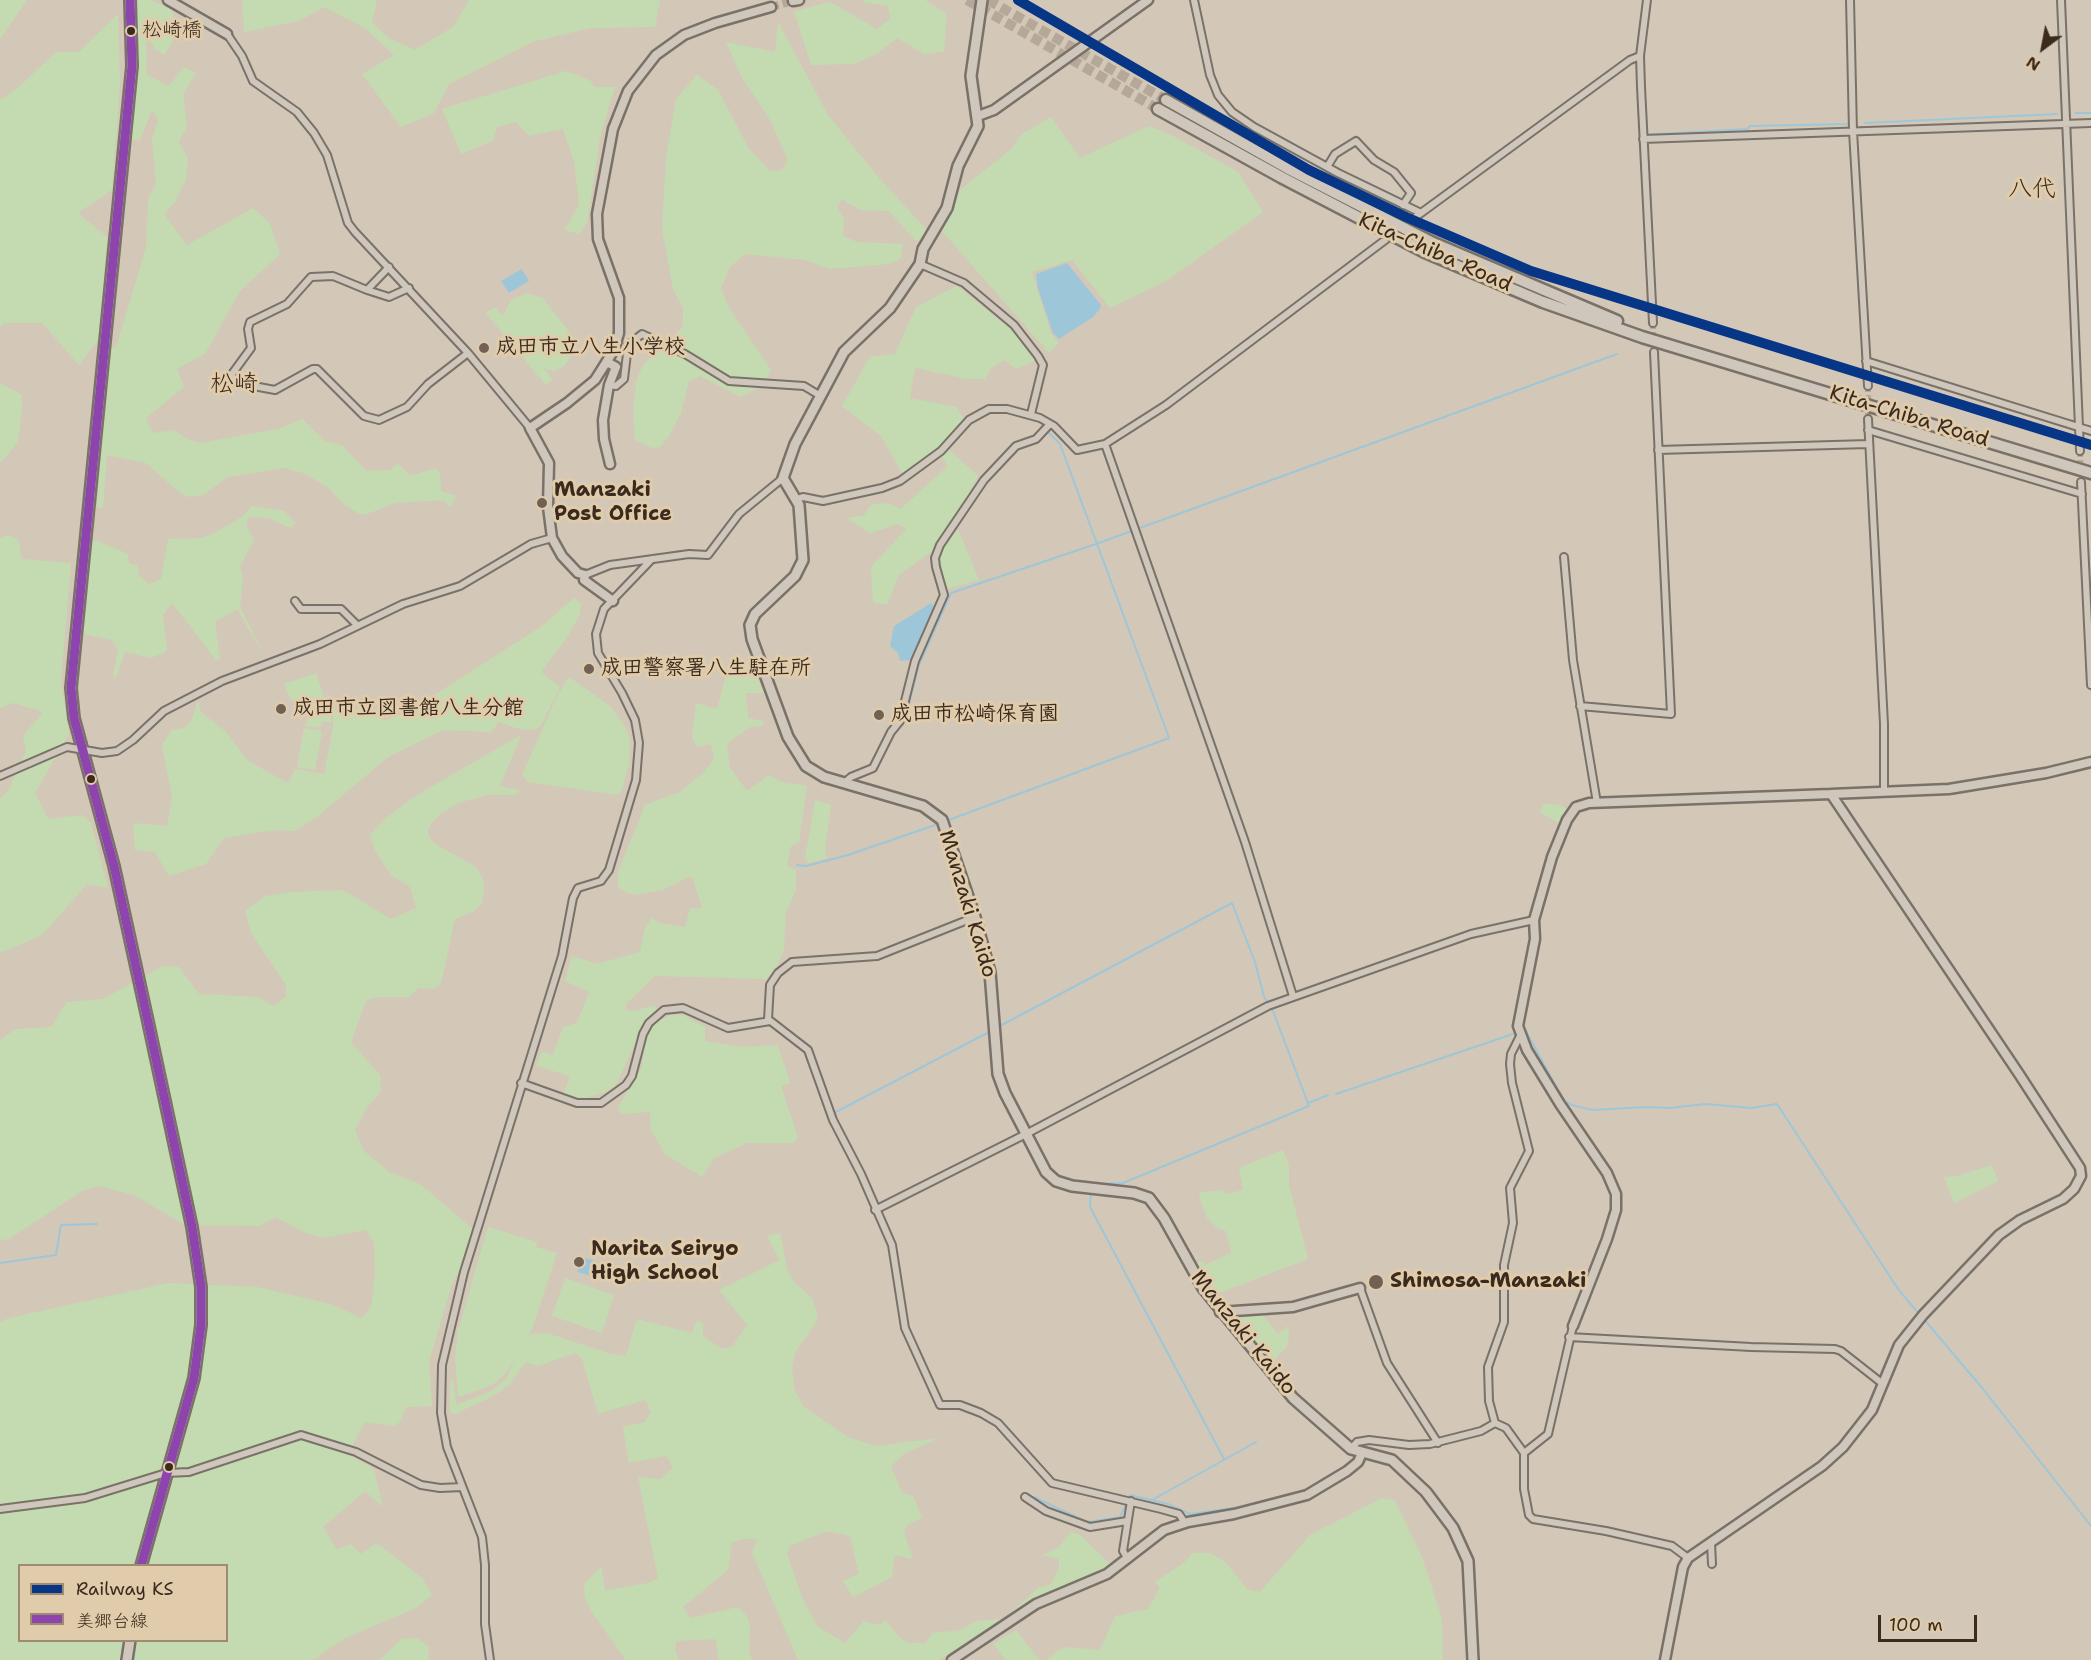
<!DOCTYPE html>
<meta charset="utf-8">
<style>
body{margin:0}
#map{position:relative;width:2091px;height:1660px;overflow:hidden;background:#d3c8b7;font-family:"Shantell Sans","Klee One",sans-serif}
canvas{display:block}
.legend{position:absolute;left:18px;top:1564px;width:210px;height:78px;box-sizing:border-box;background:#e0cbaa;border:2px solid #9e8b72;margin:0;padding:8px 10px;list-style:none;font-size:18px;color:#3b2a1e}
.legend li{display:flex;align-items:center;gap:12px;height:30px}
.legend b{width:30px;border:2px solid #9e8b72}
.north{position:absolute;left:2013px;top:18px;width:60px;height:60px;-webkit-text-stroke:4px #e0cbaa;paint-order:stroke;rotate:212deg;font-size:16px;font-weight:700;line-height:24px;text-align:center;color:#3b2a1e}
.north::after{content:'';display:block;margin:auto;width:21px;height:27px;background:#3b2a1e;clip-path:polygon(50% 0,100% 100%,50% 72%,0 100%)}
.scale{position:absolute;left:1878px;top:1615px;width:99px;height:27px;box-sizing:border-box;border:3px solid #3b2a1e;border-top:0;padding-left:8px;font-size:18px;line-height:21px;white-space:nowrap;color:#3b2a1e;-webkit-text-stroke:4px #e0cbaa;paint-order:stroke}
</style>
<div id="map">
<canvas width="2091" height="1660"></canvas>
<ul class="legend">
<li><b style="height:8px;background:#073686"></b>Railway KS</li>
<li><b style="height:8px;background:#8e44ad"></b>美郷台線</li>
</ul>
<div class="north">N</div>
<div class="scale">100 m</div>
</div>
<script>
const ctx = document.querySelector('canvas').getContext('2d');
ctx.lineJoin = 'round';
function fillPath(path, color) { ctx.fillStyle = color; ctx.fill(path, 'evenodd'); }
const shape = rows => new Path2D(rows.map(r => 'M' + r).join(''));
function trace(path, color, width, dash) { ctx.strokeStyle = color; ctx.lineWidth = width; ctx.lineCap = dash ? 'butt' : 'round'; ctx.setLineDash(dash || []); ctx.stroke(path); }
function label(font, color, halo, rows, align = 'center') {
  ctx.font = font + ' "Shantell Sans","Klee One",sans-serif'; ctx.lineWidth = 6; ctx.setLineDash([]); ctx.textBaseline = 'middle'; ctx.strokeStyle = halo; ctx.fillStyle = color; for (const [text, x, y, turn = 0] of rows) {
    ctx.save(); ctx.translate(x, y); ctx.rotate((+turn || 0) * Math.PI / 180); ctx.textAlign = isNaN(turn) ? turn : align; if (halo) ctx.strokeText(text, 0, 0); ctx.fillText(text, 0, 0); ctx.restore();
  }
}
fillPath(shape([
 [0,0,27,0,0,39],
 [139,0,151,0,172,10,177,34,164,55,155,49,146,32,147,75,169,86,184,67,196,73,183,94,187,127,179,141,188,159,186,179,175,202,164,214,187,245,253,208,270,224,280,254,240,291,205,354,177,369,184,387,146,418,153,433,174,430,187,439,201,443,278,429,302,419,325,441,342,445,366,471,391,470,398,463,410,476,435,468,440,474,441,491,456,496,450,507,443,500,395,503,367,514,359,514,342,503,330,489,306,474,285,468,228,477,203,495,189,497,180,493,146,463,107,455,103,508,97,508,103,395,109,348,116,347,146,247,148,199,156,184,152,139,158,120,152,110,140,140,130,140,138,41,136,7],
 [242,0,377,0,372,23,389,38,415,50,453,27,469,0,660,0,655,27,591,28,535,41,449,84,434,113,401,127,362,74,394,55,365,28,324,7,299,21,244,32],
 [862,0,925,0,947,14,944,51,924,54,897,38,877,54,854,64,811,65,794,11,830,2,877,29,891,18,887,5,866,3],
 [118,14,120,81,112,190,78,213,107,237,99,339,79,365,42,323,5,323,0,327,0,100,20,86,56,52,79,52],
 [778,22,828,115,878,177,926,229,922,240,915,240,889,211,860,210,842,199,837,207,844,219,843,236,857,242,903,244,901,258,889,264,829,269,805,260,745,254,730,267,721,288,729,308,771,370,763,385,741,397,700,376,689,381,681,413,669,436,660,447,652,448,635,440,633,409,636,381,643,365,683,327,683,308,673,289,662,229,666,158,676,99,697,75,718,90,749,149,770,171,782,170,788,160,770,120,741,76,726,42,775,52],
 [566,71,591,81,595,87,615,87,600,137,587,223,579,234,565,230,579,204,574,162,563,129,529,136,516,122,497,127,493,141,461,154,442,109],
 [1051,117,1080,158,1149,126,1175,137,1238,172,1263,212,1166,281,1110,308,1072,260,1032,272,1051,333,1059,343,1049,353,942,231,951,197,1010,150,1022,134],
 [957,286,1013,331,1035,360,1017,369,1004,360,990,369,986,379,968,379,915,368,910,398,956,407,964,419,944,445,978,476,961,509,932,551,899,575,887,604,873,603,871,567,907,528,898,524,870,533,847,518,864,515,871,505,880,503,891,504,899,509,904,506,948,466,937,450,906,473,902,473,881,436,842,406,870,357,895,354,916,307],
 [526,293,543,298,573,337,575,351,564,366,555,371,544,369,553,380,545,384,486,313,495,307,503,316,510,301],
 [0,383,22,395,22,409,18,442,0,463],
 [252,506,284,511,295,522,292,527,288,527,269,518,249,517,246,525,254,540,240,566,243,577,240,607,266,658,237,609,215,622,220,658,216,660,172,603,163,615,167,651,151,658,125,652,116,678,113,676,118,650,112,640,78,633,90,541,98,541,128,554,129,563,138,566,139,576,149,584,161,579,168,539,200,538,215,533,243,516],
 [958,529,979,580,947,589,938,561,944,548],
 [8,535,19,540,21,559,71,563,61,680,69,734,35,793,48,819,82,815,91,823,108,888,87,884,43,934,9,950,0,952,0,799,8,791,26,751,23,736,43,712,14,703,0,708,0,538],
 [574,598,581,604,580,614,568,636,541,672,560,687,541,726,533,730,519,729,499,722,491,732,443,730,388,757,317,817,294,831,274,830,224,838,206,864,169,876,155,852,135,850,133,823,167,826,172,798,162,745,172,730,184,728,191,722,198,700,201,712,226,732,248,761,288,783,295,769,324,774,333,728,333,717,326,693,337,713,369,708,375,710,384,721,411,710,542,626],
 [751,659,763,693,746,693,748,718,763,721,764,725,750,727,727,744,730,768,747,791,769,775,782,782,807,786,799,842,791,846,787,866,796,870,796,890,786,913,784,950,777,966,766,979,655,976,627,1003,625,1010,634,1011,655,1005,657,1011,645,1022,616,1085,604,1093,584,1098,563,1095,570,1076,536,1066,541,1052,553,1055,563,1027,577,1023,589,992,565,981,572,956,597,964,640,952,645,927,652,918,659,923,685,927,690,908,702,908,693,879,690,876,663,890,633,895,618,888,618,872,645,805,680,792,704,772,714,759,711,744,697,747,692,737,696,703,717,709,727,671],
 [316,673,332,723,323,721,319,728,305,726,311,712,290,699,284,684],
 [569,677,610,706,626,728,630,739,629,764,622,790,618,795,528,782,522,775,557,696],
 [304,728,322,731,315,770,297,767],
 [521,735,500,786,520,790,515,795,488,795,458,803,438,816,428,828,428,835,435,844,476,867,482,877,484,887,482,903,474,911,455,919,441,984,433,989,419,988,408,997,377,997,366,1001,351,1042,380,1075,381,1091,366,1109,355,1130,364,1151,389,1172,420,1184,474,1230,470,1252,452,1284,429,1362,432,1406,406,1407,400,1422,393,1426,365,1422,348,1454,374,1469,383,1507,365,1491,323,1527,337,1549,351,1544,361,1554,377,1543,423,1579,432,1595,416,1608,345,1638,313,1660,0,1660,0,1322,9,1318,169,1283,257,1287,330,1304,362,1318,371,1307,375,1274,374,1243,366,1230,324,1238,306,1233,275,1217,259,1226,185,1225,134,1195,99,1186,82,1191,9,1239,0,1240,0,1040,16,1029,51,1027,67,1002,103,999,163,966,179,967,199,994,257,997,273,1006,286,997,286,985,251,933,245,911,265,896,291,892,343,890,391,919,416,908,410,887,391,875,375,851,370,835,386,818,417,795],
 [20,1566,226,1566,226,1640,20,1640],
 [815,800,831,805,825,848,827,858,808,863,805,858],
 [1544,804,1560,805,1568,810,1559,823,1540,812],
 [671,1015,683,1015,705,1027,705,1041,740,1047,778,1045,790,1083,781,1086,798,1137,793,1143,747,1143,714,1158,702,1177,665,1154,651,1130,650,1112,622,1114,618,1107,642,1067,645,1040,656,1022],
 [1283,1150,1289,1166,1289,1185,1308,1259,1222,1292,1208,1293,1193,1265,1202,1261,1205,1265,1231,1253,1226,1231,1217,1228,1207,1218,1199,1196,1201,1192,1223,1190,1226,1194,1243,1190,1239,1168],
 [1992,1165,1998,1181,1954,1203,1944,1177,1957,1176],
 [488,1227,537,1242,536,1247,557,1253,533,1326,517,1359,499,1380,490,1386,458,1397,455,1360,458,1331],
 [780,1233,788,1272,796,1284,812,1298,817,1313,817,1321,796,1351,792,1366,794,1389,804,1407,848,1437,876,1446,939,1438,905,1453,891,1466,902,1493,913,1496,922,1518,907,1525,904,1533,913,1559,895,1555,892,1577,853,1597,843,1581,859,1574,850,1536,827,1531,790,1546,787,1554,802,1597,817,1626,845,1643,864,1621,880,1625,885,1620,901,1639,909,1643,926,1643,932,1633,962,1630,975,1621,1004,1619,1038,1588,1051,1584,1059,1568,1059,1559,1042,1555,1059,1547,1071,1532,1080,1535,1110,1564,1077,1583,1029,1600,1015,1613,939,1660,798,1660,752,1553,757,1539,742,1539,732,1542,728,1570,683,1607,690,1618,738,1607,747,1616,750,1626,749,1651,752,1660,718,1660,716,1639,676,1641,675,1651,679,1660,626,1660,591,1611,585,1597,584,1585,601,1566,605,1590,648,1583,658,1578,638,1477,661,1479,673,1468,669,1459,665,1456,629,1463,623,1427,645,1422,651,1412,645,1400,598,1414,582,1358,575,1353,538,1366,526,1362,510,1384,495,1395,455,1414,450,1413,450,1381,453,1380,456,1405,491,1391,505,1380,530,1334,547,1333,611,1354,626,1356,637,1319,692,1333,697,1320,703,1323,703,1336,722,1349,732,1347,747,1325,719,1290,780,1260,767,1236],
 [565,1278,614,1295,602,1333,552,1316],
 [1233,1314,1262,1314,1278,1334,1288,1326,1289,1336,1287,1346,1270,1365,1230,1318],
 [1382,1498,1395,1501,1422,1557,1442,1619,1443,1660,1046,1660,1063,1647,1100,1650,1115,1616,1148,1609,1160,1588,1155,1582,1185,1562,1192,1553,1211,1553,1226,1563,1247,1589,1260,1592,1310,1535],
 [1016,1630,1039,1660,1006,1660,993,1644],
 [417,1638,429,1647,428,1660,380,1660,402,1639]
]), '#c4dbb1');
fillPath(shape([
 [1067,263,1101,305,1100,309,1093,317,1059,339,1053,333,1038,289,1036,274],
 [522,269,529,281,509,293,501,281],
 [931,603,936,609,911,660,900,661,898,653,890,646,894,626],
 [582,1257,606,1264,602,1279,577,1272]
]), '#9ec6d9');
trace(shape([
 [2075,113,2091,113],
 [1865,123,2057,114],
 [1646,254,1640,135,1747,129,1750,126,1847,124],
 [905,719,919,665,951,593,1096,544,1617,354],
 [946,821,1169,738,1060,444,1048,432,1038,442],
 [797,865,806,866,848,855,941,823],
 [998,1027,1232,903,1255,962,1264,997,1273,1011,1309,1106,1123,1183,1092,1184],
 [1523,1032,1526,1031,1564,1101,1572,1105,1592,1110,1646,1107,1669,1108,1706,1104,1751,1108,1777,1104,1898,1289,1919,1314],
 [1336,1094,1513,1034],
 [1308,1103,1328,1095],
 [834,1113,993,1030],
 [1091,1190,1090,1207,1224,1459],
 [0,1263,56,1255,61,1225,97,1224],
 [1923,1318,1983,1389,2091,1526],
 [1034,1497,1087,1522,1120,1517,1130,1495,1168,1504,1190,1514,1246,1506],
 [1152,1500,1256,1442]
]), '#9ec6d9', 2);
trace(shape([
 [1653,323,1654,352],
 [1868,386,1868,419],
 [2080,451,2081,482]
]), '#b5a898', 6, [6, 3]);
trace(shape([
 [771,7,793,1]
]), '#b5a898', 8, [8, 4]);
trace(shape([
 [967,0,1158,109],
 [988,0,1166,100]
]), '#b5a898', 10, [10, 5]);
const street = shape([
 [1194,0,1210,75,1218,95,1232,112,1254,127,1338,173,1421,213],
 [1647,0,1640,56,1641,87,1653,323],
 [1850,0,1853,131,1868,386],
 [2061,0,2080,451],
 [227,34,242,56,253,81,297,112,314,133,327,155,348,223,355,232,468,353,530,428],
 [1643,139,2091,123],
 [1327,167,1335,154,1356,141,1374,160,1394,172,1411,193,1403,205],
 [920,264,964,283,1014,325,1038,356,1043,365,1031,414],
 [389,267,367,290,333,276,311,277,287,304,250,322,248,329,251,348,232,374,232,382,275,390,313,369,317,369,364,416,379,420,407,407,428,384,468,353],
 [367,290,389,297,409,288],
 [1866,361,2091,431],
 [609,385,616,386,624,379,628,345,642,334,685,354,729,381,804,386,819,395],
 [1868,419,1884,724,1884,792],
 [1868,430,2082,494],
 [1105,444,1245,842,1293,996],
 [1658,450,1868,444],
 [2081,482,2091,685],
 [797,499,803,497,823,501,882,488,900,481,941,451,969,420,989,409,1007,409,1040,418,1054,426,1077,450,1105,444,1166,405,1421,213,1630,60,1640,56],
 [1564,557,1573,660,1597,803],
 [585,575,610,565,689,554,708,555,739,514,783,478],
 [295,601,301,609,341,609,357,625],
 [1580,706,1671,714,1654,352],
 [0,776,67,747,102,753,117,751,133,740,164,711,222,681,320,644,403,604,460,586,531,544,552,538],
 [844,783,851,777,873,768,891,732,900,721,915,661,944,595,936,567,935,558,940,545,984,480,1016,446,1036,439,1050,424],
 [975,917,877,956,792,962,778,973,770,985,768,1019,808,1050,833,1120,861,1174,892,1245,905,1328,940,1405,960,1405,981,1413,998,1423,1052,1483,1161,1509,1179,1514,1185,1523],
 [521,1083,577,1103,601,1103,626,1085,632,1076,643,1034,649,1023,664,1010,683,1008,728,1028,770,1021],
 [875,1210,1026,1134,1268,1006,1471,934,1534,920],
 [1360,1288,1387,1363,1438,1443],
 [1569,1337,1751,1347,1835,1349,1841,1351,1883,1384],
 [1495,1423,1489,1401,1488,1367,1504,1322,1504,1265,1513,1223,1510,1188,1529,1151,1512,1083,1510,1064,1511,1054,1520,1036],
 [1351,1449,1357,1442,1369,1440,1409,1445,1430,1444,1481,1431,1495,1423,1506,1428,1524,1453,1524,1489,1529,1515,1533,1519,1606,1531,1672,1546,1688,1558],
 [1524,1453,1548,1434,1573,1326],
 [1025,1497,1046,1511,1090,1527,1127,1521],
 [0,1509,85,1498,166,1473,189,1472,301,1435,356,1452,421,1485,440,1488,462,1487],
 [1711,1543,1712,1564],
 [1128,1559,1123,1551,1131,1501],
 [490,1660,485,1624,485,1565,482,1537,447,1447,441,1413,442,1365,464,1272,562,956,573,898,578,888,601,881,609,870,636,780,639,743,635,720,622,693,598,653,596,634,604,609,652,559]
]);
const secondary = shape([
 [168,0,227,34],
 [793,1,799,0],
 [978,116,994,110,1148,0],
 [607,362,616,367,609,385,603,420,604,439,610,464],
 [613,601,584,580,585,575,578,573,562,556,552,538,548,507,549,463,530,428,567,403,595,380,614,350,619,333,619,298,598,239,597,214,613,129,628,91,656,55,684,35,715,23,771,7],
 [1220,1312,1293,1307,1360,1288],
 [1573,1326,1607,1239,1616,1210,1616,1194,1607,1173,1560,1104,1527,1050,1518,1026,1535,939,1534,920,1552,857,1567,820,1576,807,1589,803,1831,794],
 [952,1660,1036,1604,1107,1574,1164,1530,1188,1522,1234,1514,1307,1495,1347,1471,1358,1462,1362,1453],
 [1665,1660,1683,1567,1688,1558,1822,1466,1843,1447,1872,1410,1899,1345,1923,1315,1999,1235,2020,1220,2063,1199,2074,1189,2081,1176,2080,1168,2019,1074,1831,794,1949,789,2046,773,2091,762]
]);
const primary = shape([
 [130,0,132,66,71,688,74,718,114,866,147,1017,192,1227,201,1287,201,1325,194,1378,141,1566],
 [982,0,971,76,978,126,958,166,947,208,923,249,920,264,890,308,844,352,795,444,783,478,799,505,803,560,795,576,755,614,750,625,752,639,788,737,806,766,824,777,923,806,942,820,975,917,990,972,998,1074,1005,1093,1046,1172,1056,1181,1072,1186,1134,1193,1149,1198,1164,1218,1203,1288,1293,1398,1351,1449,1392,1460,1426,1492,1453,1528,1468,1561,1473,1660],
 [127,1660,130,1640]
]);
const highway = shape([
 [1166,100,1287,168],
 [1158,109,1281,177],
 [1431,242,1617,321],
 [1425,252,1543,302,1642,337,2091,473]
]);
trace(street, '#7a7268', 10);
trace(secondary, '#7a7268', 13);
trace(primary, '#7a7268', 14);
trace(highway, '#7a7268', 15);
trace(street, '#cfc7bb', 6);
trace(secondary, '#cfc7bb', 8);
trace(primary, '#cfc7bb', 9);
trace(highway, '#cfc7bb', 10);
const highwayBridge = shape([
 [1287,168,1431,242],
 [1281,177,1425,252]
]);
trace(highwayBridge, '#7a7268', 15, []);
trace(highwayBridge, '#cfc7bb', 10);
trace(shape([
 [130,0,132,66,71,688,74,718,114,866,147,1017,192,1227,201,1287,201,1325,194,1378,141,1566]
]), '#8e44ad', 9);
trace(shape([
 [1018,0,1309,170,1406,217,1531,271,2091,445]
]), '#073686', 10);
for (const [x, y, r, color] of [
 [131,31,5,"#3b2a1e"],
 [484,348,6,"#706154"],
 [542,503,6,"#706154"],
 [589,669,6,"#706154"],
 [281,709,6,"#706154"],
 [879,715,6,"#706154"],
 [91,779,5,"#3b2a1e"],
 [579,1262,6,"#706154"],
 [1376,1282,8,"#706154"],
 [169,1467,5,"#3b2a1e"]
]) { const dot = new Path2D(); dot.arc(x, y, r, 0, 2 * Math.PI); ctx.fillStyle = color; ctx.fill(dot); trace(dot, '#e0cbaa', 2); }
label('20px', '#3b2a1e', '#e0cbaa', [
 ["松崎橋",142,31]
], 'left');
label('21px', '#3b2a1e', '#e0cbaa', [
 ["Kita-Chiba Road",1435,253,24],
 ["Kita-Chiba Road",1909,417,17],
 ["Manzaki Kaido",967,904,73],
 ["Manzaki Kaido",1243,1333,51]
]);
label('bold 21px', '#3b2a1e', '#e0cbaa', [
 ["成田市立八生小学校",496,348],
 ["Manzaki",554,491],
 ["Post Office",554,515],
 ["成田警察署八生駐在所",601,669],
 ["成田市立図書館八生分館",293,709],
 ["成田市松崎保育園",891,715],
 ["Narita Seiryo",591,1250],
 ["High School",591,1274],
 ["Shimosa-Manzaki",1390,1282]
], 'left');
label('24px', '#3b2a1e', '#e0cbaa', [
 ["八代",2032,190],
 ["松崎",234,385]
]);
</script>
